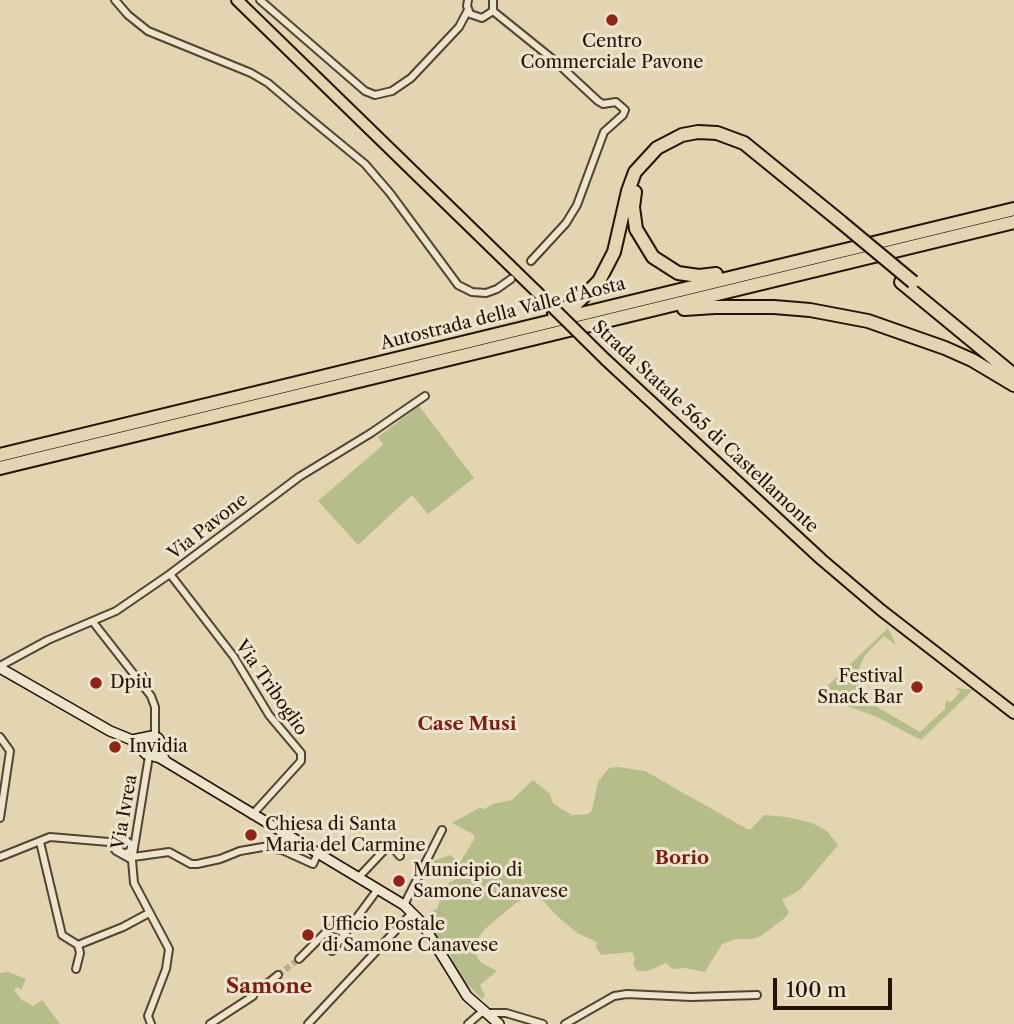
<!DOCTYPE html>
<meta charset="utf-8">
<style>
body{margin:0}
#map{position:relative;width:1014px;height:1024px;overflow:hidden;background:#e3d5b2;font-family:"Libre Caslon Text",serif}
canvas{display:block}
.scale{position:absolute;left:773px;top:978px;width:119px;height:32px;box-sizing:border-box;border:4px solid #251202;border-top:0;padding-left:9px;font-size:21px;line-height:24px;white-space:nowrap;color:#251202;-webkit-text-stroke:5px #ede4cd;paint-order:stroke}
</style>
<div id="map">
<canvas width="1014" height="1024"></canvas>
<div class="scale">100 m</div>
</div>
<script>
const ctx = document.querySelector('canvas').getContext('2d');
ctx.lineJoin = 'round';
function fillPath(path, color) { ctx.fillStyle = color; ctx.fill(path, 'evenodd'); }
const shape = rows => new Path2D(rows.map(r => 'M' + r).join(''));
function trace(path, color, width, dash) { ctx.strokeStyle = color; ctx.lineWidth = width; ctx.lineCap = dash ? 'butt' : 'round'; ctx.setLineDash(dash || []); ctx.stroke(path); }
function label(font, color, halo, rows, align = 'center') {
  ctx.font = font + ' "Libre Caslon Text",serif'; ctx.lineWidth = 6; ctx.setLineDash([]); ctx.textBaseline = 'middle'; ctx.strokeStyle = halo; ctx.fillStyle = color; for (const [text, x, y, turn = 0] of rows) {
    ctx.save(); ctx.translate(x, y); ctx.rotate((+turn || 0) * Math.PI / 180); ctx.textAlign = isNaN(turn) ? turn : align; if (halo) ctx.strokeText(text, 0, 0); ctx.fillText(text, 0, 0); ctx.restore();
  }
}
fillPath(shape([
 [419,406,474,478,428,514,412,495,358,545,318,501,383,445,378,437],
 [888,628,896,645,884,636,865,655,858,671,858,686,867,701,920,732,945,709,946,701,951,702,960,692,955,688,973,690,921,740,877,717,818,695],
 [618,767,645,771,747,829,751,829,764,815,787,817,812,823,827,831,838,845,800,890,782,900,789,912,786,917,761,936,752,939,737,939,722,944,705,972,685,968,672,969,666,963,648,971,637,971,633,964,635,958,632,952,601,955,596,947,597,942,577,933,557,916,541,898,534,896,524,899,516,903,485,929,474,943,474,950,480,962,497,971,480,985,485,995,482,999,459,976,446,945,442,941,437,940,428,922,429,912,437,909,445,885,463,875,457,867,447,865,440,869,434,865,433,861,450,855,460,862,475,838,473,834,452,823,479,808,484,809,493,804,512,800,533,780,550,794,553,803,560,808,572,815,588,814,592,810,598,782,609,768],
 [8,972,26,979,21,990,18,987,14,990,22,1000,33,1006,42,1000,60,1024,0,1024,0,973]
]), '#b6bd8a');
trace(shape([
 [278,975,299,959]
]), '#bdae8f', 6, [6, 3]);
const street = shape([
 [115,0,128,15,148,31,251,73,268,83,308,117,365,164,390,193,458,285,472,292,486,293,497,289,511,279],
 [260,0,365,91,375,95,392,91,411,78,459,27,468,10],
 [468,0,467,6,470,14,482,18,493,11,493,0],
 [493,11,555,61,598,101,603,104,616,102,625,110,623,115,604,132,577,205,566,223,531,261],
 [170,574,234,657,269,715,301,753,301,761,252,815],
 [93,622,151,696,155,707,155,736],
 [0,666,48,640,116,611,170,574,299,477,371,433,425,396],
 [0,737,10,751,0,818],
 '119 847a6 6 0 1 1 12 0a6 6 0 1 1-12 0Z',
 [40,842,62,935,78,945,80,953,76,969],
 [0,857,50,837,109,842,116,851,132,860,149,756],
 [133,857,169,852,191,864,197,864,220,859,240,851,263,847,282,850,313,864,318,853],
 [132,860,134,883,169,949,166,969,148,1016,151,1024],
 [358,878,390,844,400,856],
 [404,905,442,830],
 [78,945,123,927,149,913],
 [332,951,378,889],
 [299,959,329,929,333,928,342,932,346,929],
 [262,988,278,975],
 [487,1013,506,1013,543,1024],
 [210,1024,253,996],
 [308,1024,412,913],
 [468,1024,483,1011],
 [565,1024,614,996,627,994,691,997,757,995]
]);
const secondary = shape([
 [0,668,110,731,132,740,146,754,160,758,404,905,422,923,467,996,499,1024],
 [132,740,152,736,158,738,162,744,161,754,165,760]
]);
const primary = shape([
 [237,0,536,291],
 [606,360,821,559,881,610,1014,713]
]);
const highway = shape([
 [635,192,633,207,636,229,653,257,678,273,699,276,716,274],
 [901,282,1014,375],
 [684,309,715,307,774,307,810,310,868,321,945,348,972,360,1014,385],
 [554,313,577,303,599,281,614,252,628,191,635,172,657,148,682,135,698,132,717,133,744,143,841,222],
 [0,455,1014,209],
 [0,468,1014,222]
]);
trace(street, '#54432e', 10);
trace(secondary, '#251202', 12);
trace(primary, '#251202', 14);
trace(highway, '#251202', 16);
trace(street, '#ede4cd', 6);
trace(secondary, '#ede4cd', 9);
trace(primary, '#e3d5b2', 10);
trace(highway, '#e3d5b2', 12);
const primaryBridge = shape([
 [536,291,606,360]
]);
const highwayBridge = shape([
 [841,222,913,282]
]);
trace(primaryBridge, '#251202', 14, []);
trace(highwayBridge, '#251202', 16, []);
trace(primaryBridge, '#e3d5b2', 10);
trace(highwayBridge, '#e3d5b2', 12);
for (const [x, y, r, color] of [
 [612,20,7,"#8f2418"],
 [96,683,7,"#8f2418"],
 [917,687,7,"#8f2418"],
 [115,747,7,"#8f2418"],
 [251,835,7,"#8f2418"],
 [399,881,7,"#8f2418"],
 [308,935,7,"#8f2418"]
]) { const dot = new Path2D(); dot.arc(x, y, r, 0, 2 * Math.PI); ctx.fillStyle = color; ctx.fill(dot); trace(dot, '#ede4cd', 2.5); }
label('18px', '#251202', '#ede4cd', [
 ["Centro",612,42,"center"],
 ["Commerciale Pavone",612,63,"center"],
 ["Festival",903,677,"right"],
 ["Snack Bar",903,698,"right"],
 ["Dpiù",110,683],
 ["Invidia",129,747],
 ["Chiesa di Santa",265,825],
 ["Maria del Carmine",265,846],
 ["Municipio di",413,871],
 ["Samone Canavese",413,892],
 ["Ufficio Postale",322,925],
 ["di Samone Canavese",322,946]
], 'left');
label('18px', '#251202', '#ede4cd', [
 ["Autostrada della Valle d'Aosta",503,314,-14],
 ["Strada Statale 565 di Castellamonte",705,427,43],
 ["Via Pavone",208,527,-38],
 ["Via Triboglio",271,688,55],
 ["Via Ivrea",125,812,-80]
]);
label('bold 19px', '#7a1f14', '#ede4cd', [
 ["Case Musi",467,725],
 ["Borio",682,859]
]);
label('bold 21px', '#7a1f14', '#ede4cd', [
 ["Samone",269,987]
]);
</script>
